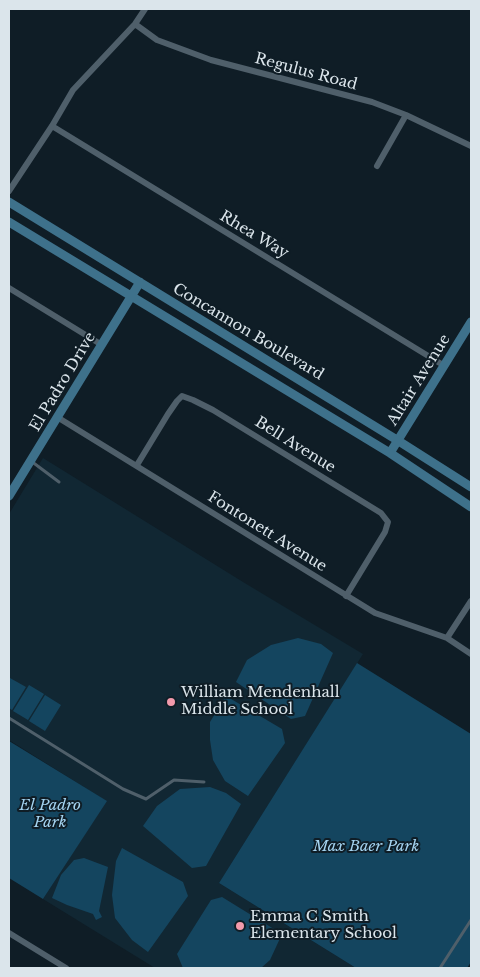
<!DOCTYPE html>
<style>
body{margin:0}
#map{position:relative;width:480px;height:977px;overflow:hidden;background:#0f1d26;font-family:"Libre Baskerville",serif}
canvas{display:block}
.frame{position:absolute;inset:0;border:10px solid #dbe5eb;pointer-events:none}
</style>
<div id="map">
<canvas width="480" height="977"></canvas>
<div class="frame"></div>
</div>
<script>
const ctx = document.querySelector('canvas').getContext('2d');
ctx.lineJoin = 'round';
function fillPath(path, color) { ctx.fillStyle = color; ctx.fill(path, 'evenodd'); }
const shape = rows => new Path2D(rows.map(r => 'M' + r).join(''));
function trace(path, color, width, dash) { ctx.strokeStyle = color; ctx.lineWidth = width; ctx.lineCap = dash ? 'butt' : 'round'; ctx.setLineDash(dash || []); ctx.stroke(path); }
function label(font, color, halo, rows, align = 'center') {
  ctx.font = font + ' "Libre Baskerville",serif'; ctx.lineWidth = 4; ctx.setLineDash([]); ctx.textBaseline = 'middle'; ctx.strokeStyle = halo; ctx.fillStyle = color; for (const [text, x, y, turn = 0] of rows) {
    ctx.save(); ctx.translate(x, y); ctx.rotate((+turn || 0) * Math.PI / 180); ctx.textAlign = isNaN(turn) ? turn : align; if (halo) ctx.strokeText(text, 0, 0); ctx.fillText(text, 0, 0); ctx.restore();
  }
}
fillPath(shape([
 [43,458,243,582,363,654,219,883,356,968,155,968,43,899,106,801,9,740,9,514]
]), '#112733');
fillPath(shape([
 [298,638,321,644,333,653,305,716,291,719,236,682,247,660,271,645],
 [357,663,471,734,471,962,467,968,356,968,219,883],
 [10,678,26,687,12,710,9,708,9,680],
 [29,685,44,694,28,720,13,711],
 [45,695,61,705,45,731,29,721],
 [226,696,282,729,285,743,248,796,225,781,213,760,210,740,210,722],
 [9,741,107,801,43,899,9,878],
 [210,787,226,793,241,804,206,866,192,868,143,826,157,806,180,789],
 [122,848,183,882,188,896,148,952,132,940,115,918,112,895,116,861],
 [84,858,108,867,99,911,102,917,96,920,93,914,67,905,52,898,61,875,74,860],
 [222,897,282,934,270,960,261,968,183,968,177,954,211,900]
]), '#14455f');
trace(shape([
 [31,461,59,482],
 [9,718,123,789,146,799,174,780,204,782],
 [440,968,471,920]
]), '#4f5f6a', 3);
trace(shape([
 [135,24,157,40,211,60,372,102,406,115,471,146],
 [52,126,443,365],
 [377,166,406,115],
 [9,191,52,126,73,90,135,24,145,9],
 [9,288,102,345],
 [57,417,375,613,447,638,471,654],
 [137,465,168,414,177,401,182,396,193,400,213,410,381,513,388,522,385,532,346,596],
 [447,638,471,601],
 [9,933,66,968]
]), '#4f5f6a', 6);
trace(shape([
 [9,202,397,440,471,487],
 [9,222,390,453,471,507],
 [390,453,471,322],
 [9,496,140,282]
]), '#3e718b', 9);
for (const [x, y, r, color] of [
 [171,702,5,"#f29aac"],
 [240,926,5,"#f29aac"]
]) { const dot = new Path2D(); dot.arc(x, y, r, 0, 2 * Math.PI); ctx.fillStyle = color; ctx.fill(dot); trace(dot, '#0f1d26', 2); }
label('15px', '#dbe5eb', '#0f1d26', [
 ["Regulus Road",306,72,15],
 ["Rhea Way",254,235,31],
 ["Concannon Boulevard",248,332,31],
 ["Altair Avenue",419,380,-58],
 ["El Padro Drive",63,382,-59],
 ["Bell Avenue",295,445,32],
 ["Fontonett Avenue",267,532,32]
]);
label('15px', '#dbe5eb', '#0f1d26', [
 ["William Mendenhall",181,693],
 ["Middle School",181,710],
 ["Emma C Smith",250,917],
 ["Elementary School",250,934]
], 'left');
label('italic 15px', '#a4d3f0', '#0f1d26', [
 ["El Padro",50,806],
 ["Park",50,823],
 ["Max Baer Park",366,847]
]);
</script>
